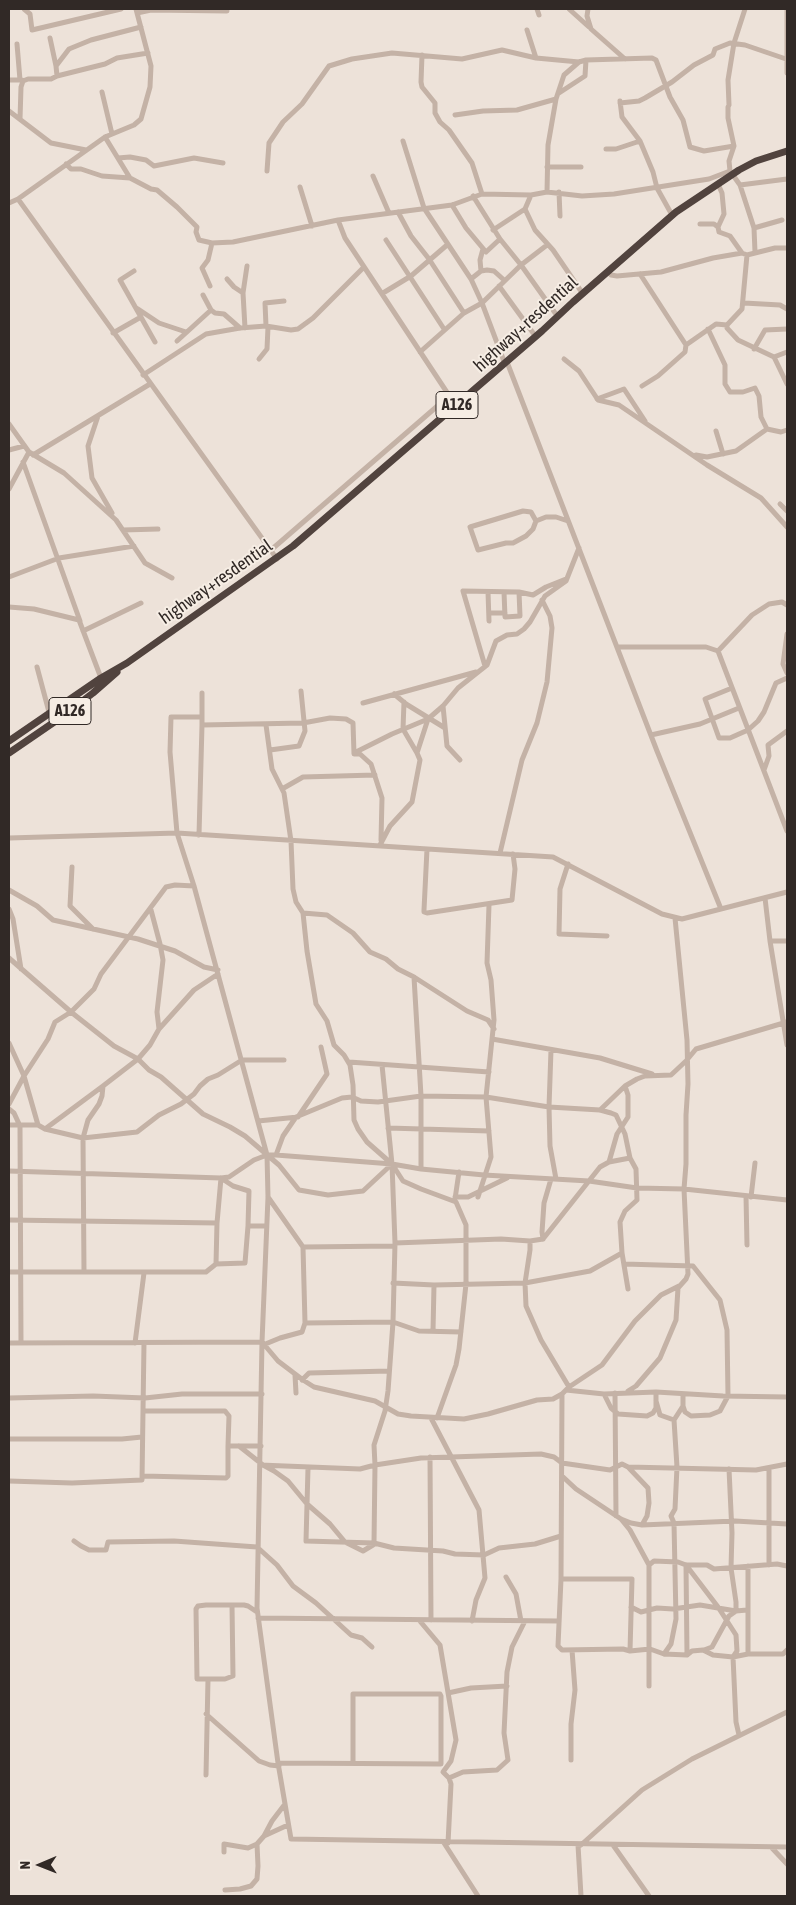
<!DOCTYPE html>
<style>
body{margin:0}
#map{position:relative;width:796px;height:1905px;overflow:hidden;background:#ede2d9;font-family:"Asap Condensed",sans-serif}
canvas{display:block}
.frame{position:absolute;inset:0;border:10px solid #312926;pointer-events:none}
.north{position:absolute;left:15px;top:1840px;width:50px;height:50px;-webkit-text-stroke:4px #f6ede4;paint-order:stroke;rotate:269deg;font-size:14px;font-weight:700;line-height:20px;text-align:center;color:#312926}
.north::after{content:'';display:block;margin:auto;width:18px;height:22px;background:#312926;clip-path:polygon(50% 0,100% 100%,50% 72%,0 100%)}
</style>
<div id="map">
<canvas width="796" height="1905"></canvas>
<div class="frame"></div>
<div class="north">N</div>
</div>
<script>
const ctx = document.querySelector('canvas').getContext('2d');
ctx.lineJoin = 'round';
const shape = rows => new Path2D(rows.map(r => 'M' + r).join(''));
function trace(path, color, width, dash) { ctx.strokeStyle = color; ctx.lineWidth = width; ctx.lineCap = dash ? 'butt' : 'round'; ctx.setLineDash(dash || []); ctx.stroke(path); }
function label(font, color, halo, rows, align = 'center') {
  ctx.font = font + ' "Asap Condensed",sans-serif'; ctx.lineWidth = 4; ctx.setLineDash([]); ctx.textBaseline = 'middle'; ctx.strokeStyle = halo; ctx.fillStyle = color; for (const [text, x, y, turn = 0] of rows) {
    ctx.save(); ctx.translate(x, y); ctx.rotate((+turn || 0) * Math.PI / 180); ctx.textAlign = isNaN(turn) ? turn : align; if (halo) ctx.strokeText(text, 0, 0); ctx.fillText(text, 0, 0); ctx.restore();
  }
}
trace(shape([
 [24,9,30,14,32,30,121,9],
 [136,9,151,66,150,87,141,119,134,125,105,137,18,199,277,559],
 [537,9,539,15],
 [569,9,589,27],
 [588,9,587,16,591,29,625,59],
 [745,9,734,43,728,80,729,105,728,107,728,118,734,146,729,161,730,171,740,185,754,228,755,252],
 [787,9,787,73],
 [137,13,151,10,227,11],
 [527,30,536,58],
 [50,38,56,66],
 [17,44,20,80],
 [422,55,421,82,422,87,435,103,435,113,440,122,449,130,472,163,482,194],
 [57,76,105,64,117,58,148,53],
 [9,80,22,80],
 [102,92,112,134],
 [559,93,585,76,586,60],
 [620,101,622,117,640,141,653,172,657,188,672,215],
 [620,103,639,101,645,98,672,82,694,65,713,55,715,49,730,43,745,45,786,59],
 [9,111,51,143,86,150],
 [455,115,483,111,517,110,556,99],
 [20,119,21,87,23,81,28,79,51,79,57,76,56,66,69,49,91,40,141,27],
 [105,137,130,178,151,189,157,190,177,207,197,227,196,232,199,240,212,243,233,242,338,220,452,205,482,194,531,195,547,192,582,196,614,194,709,179,730,171],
 [403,141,424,208,471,279,482,303,505,364],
 [606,149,616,149,640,141],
 [118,158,130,157,146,160,154,166,194,158,223,163],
 [66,164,71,169,81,169,102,176,130,178],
 [547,167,581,167],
 [267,171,269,143,283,122,302,104,329,66,352,59,392,53,462,59,502,50,536,58,579,62,586,60,652,58,656,60,670,97,683,120,690,147,704,151,734,146],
 [373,176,389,213],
 [740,185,787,179],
 [300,187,312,226],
 [547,192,548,145,556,99,564,75,579,62],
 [559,192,560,216],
 [473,196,500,239,521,265,558,317],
 [9,203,18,199],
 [452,205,466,228,486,252,500,239],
 [525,209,535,230,553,250,583,294],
 [398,212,411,236,429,259,464,313],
 [338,220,345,238,456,406],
 [700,224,714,224,718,227,719,232,730,236,742,253],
 [718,227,724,214,722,193,718,184],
 [754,228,782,220],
 [493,230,525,209,531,195],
 [386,240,444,329],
 [747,255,742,309,727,325,727,328,738,340,774,357,787,384],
 [134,271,120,280,155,342],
 [481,271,480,260,483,249],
 [608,272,611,275,617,276,661,272,713,258,742,253,747,255,775,248,787,248],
 [640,274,686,345],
 [227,279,234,287,243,293],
 [471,279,481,271,487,270,494,271,504,280],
 [210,286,202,268,208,260,212,243],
 [499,286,536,337],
 [383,293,411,276,447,245],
 [744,303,780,305,787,309],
 [138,309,159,323,186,332],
 [211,310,215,313,224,314,240,328],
 [266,326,265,303,284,301],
 [245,328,243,293,247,266],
 [708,329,725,365,725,384,730,392,743,392,755,388,759,396,761,417,767,429,781,432,787,430],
 [113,333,141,317],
 [177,341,211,310,203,295],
 [754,349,765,330,787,329],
 [420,352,464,313,482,303,521,265,547,245],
 [774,357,787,352],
 [259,359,267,349,268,327],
 [564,359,579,371,598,400,619,405,707,465,761,498,787,527],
 [507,362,657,751,721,909],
 [143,375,206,334,240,328,266,326,291,330,298,329,313,318,364,267],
 [642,386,658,376,685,352,686,345,716,324,727,325],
 [597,399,624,389,645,421],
 [98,416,88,446,92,478,112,513],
 [9,424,29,452,64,473,116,520,145,563,172,578],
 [716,431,723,454],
 [9,450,24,446],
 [33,455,150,384],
 [696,455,707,457,736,451,767,429],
 [23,462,80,621],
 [9,489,29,452],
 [780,504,787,511],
 [536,521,533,529,526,536,513,543,506,543,478,550,470,527,523,511,531,512,536,521,546,517,556,517,568,521],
 [123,530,158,529],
 [271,550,449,396],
 [9,577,59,558,134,546],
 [488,592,489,621],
 [504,592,505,617,520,616,519,592],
 [9,607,34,609,79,620,101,678],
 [489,613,505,613],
 [83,631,141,603],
 [787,634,783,664,787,673],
 [618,647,706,647,718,651,787,831],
 [718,651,752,615,769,604,782,602,787,605],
 [485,666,463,591,519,592,533,595,546,587,566,579],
 [37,667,49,712],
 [732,688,705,699,719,738,730,738,748,730,758,721,764,712,776,683,787,678],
 [394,694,406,704,445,728],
 [404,702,403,729,417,753],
 [363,703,476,672],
 [443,706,447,746,460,760],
 [201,717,171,717,170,752,177,833,194,886,267,1155,268,1197,262,1342,257,1608,278,1763,291,1839,787,1847],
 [202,725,303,723,330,718,346,719,353,723,354,754,360,754,371,764,382,798,381,840],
 [266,725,272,769,284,793,291,841,293,889,296,902,303,913,307,951,316,1004,327,1021,334,1045,344,1055,350,1065,353,1085,354,1120,358,1129,367,1142,392,1164,403,1181,421,1189,456,1202,466,1225,466,1284,459,1349,456,1365,437,1418],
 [651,735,700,724,739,708],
 [270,750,299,746,305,731,301,691],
 [354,753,392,734,428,719],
 [764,770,769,756,768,745,787,731],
 [282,789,303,777,375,775],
 [199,835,202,725,202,693],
 [9,838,177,833,553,857,662,914,682,919,787,892],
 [380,845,390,826,412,802,420,760,417,753,428,719,443,706,458,688,487,665,496,641,507,635,517,634,524,629,530,622,545,596,566,581,579,548],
 [427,849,424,910,424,912,427,913,512,900,515,869,513,854],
 [500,853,522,760,537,723,547,682,552,628,550,616,542,600],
 [568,864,560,889,559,934,607,936],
 [72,867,70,906,93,929],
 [9,890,37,906,53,920,138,939,175,951,204,967,218,970],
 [765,898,770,941,787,1045],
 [9,909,13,919,21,969],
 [303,913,327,915,353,933,370,952,386,959,398,969,414,977,467,1011,488,1020,494,1029],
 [770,941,787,941],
 [9,958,71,1012,114,1046,138,1059,149,1070,161,1077,203,1114,230,1127,245,1136,279,1165,299,1190,328,1195,363,1191,392,1164],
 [414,977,421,1096,421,1169],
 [159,1029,194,990,218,974],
 [492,1039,600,1058,652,1074],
 [9,1043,24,1076,38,1125],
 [551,1050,549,1107,550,1146,556,1179],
 [241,1060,284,1060],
 [349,1062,489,1072],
 [382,1065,392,1164,395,1243,393,1322,388,1391,385,1411,374,1445,375,1465,421,1458,541,1454,554,1457,562,1463,610,1470,622,1464,628,1467,756,1470,787,1464],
 [103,1086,138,1059,150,1045,159,1029,157,1012,163,960,160,944,151,910],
 [9,1104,24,1076,48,1039,55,1022,71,1012,94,989,101,974,166,887,175,885,194,886],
 [9,1109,14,1113,20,1126,21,1343],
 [600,1110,625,1086,637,1079,645,1076,671,1075,686,1061,696,1049,787,1022],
 [258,1121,298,1117,327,1074,321,1047],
 [9,1125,38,1125,45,1129,83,1138,137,1132,159,1115,181,1104,194,1094,200,1086,208,1079,218,1075,242,1060],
 [388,1128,489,1131],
 [45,1129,103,1086,102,1096,99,1104,88,1120,83,1138,84,1272],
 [276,1155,283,1136,296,1117,342,1098,352,1097,361,1101,378,1102,421,1096,486,1097,549,1107,600,1110,611,1113,616,1115,625,1134,630,1158,636,1169,637,1200,625,1211,620,1222,622,1253,628,1289],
 [609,1162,617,1134,628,1117,628,1095,625,1086],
 [9,1171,221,1178,229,1177,254,1160,267,1155,276,1155,392,1164,421,1169,484,1175,589,1181,637,1188,684,1189,787,1200],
 [551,1179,544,1203,542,1232,543,1239,530,1241,530,1250,525,1283,526,1306,541,1340,569,1387,566,1390],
 [746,1196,747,1245],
 [268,1197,303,1247,305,1323,393,1322,419,1331,461,1332],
 [455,1197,468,1197,507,1178],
 [478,1197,491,1157,486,1097,494,1020,491,980,487,963,489,905],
 [751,1197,755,1163],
 [455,1199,459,1172],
 [9,1220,217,1223],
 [248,1226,265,1226],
 [543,1239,600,1167,609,1162,630,1158],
 [395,1243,501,1239,530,1241],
 [303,1247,394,1246],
 [216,1264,245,1263,248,1226,249,1191,233,1186,221,1178],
 [624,1264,693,1266,720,1300,727,1330,728,1396,720,1411,710,1415,691,1416,685,1412,683,1406],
 [9,1272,206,1272,216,1264,217,1223,221,1178],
 [393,1283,434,1285,525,1283,590,1271,622,1253],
 [433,1331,434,1285],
 [9,1343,262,1342,278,1361,303,1380,314,1387,375,1401,398,1414,411,1416,464,1419,488,1414,537,1400,553,1399,562,1394],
 [135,1343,144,1273],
 [263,1345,280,1338,302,1332,305,1323],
 [295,1375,296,1393],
 [302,1380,309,1373,389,1371],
 [569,1387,602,1365,635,1321,661,1295,679,1286],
 [628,1391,636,1386,660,1358,676,1320,678,1288,686,1279,688,1274,684,1189,686,1164,686,1115,688,1084,687,1040,675,918],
 [615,1393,616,1516],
 [604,1394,611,1408,618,1414,647,1416,653,1413,656,1408,656,1392],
 [787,1397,723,1396,656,1392,604,1394,566,1390,562,1394,561,1579,558,1646,562,1650,623,1649,630,1651,650,1649,664,1654,687,1655,692,1651,703,1650,713,1655,733,1657,748,1654,783,1654,787,1650],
 [9,1398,93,1396,145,1398,182,1394,262,1394],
 [656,1401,660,1415,674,1420,677,1467,675,1509,671,1516,674,1523,676,1619,671,1644,664,1654],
 [143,1411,144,1343],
 [431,1418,479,1510,485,1578,476,1600,472,1621],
 [674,1420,683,1406,683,1394],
 [9,1439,122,1439,142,1437],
 [239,1446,263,1465,274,1471,288,1481,307,1504,330,1524,345,1542,363,1551,373,1545],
 [430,1457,431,1620],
 [260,1465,360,1469,375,1465,374,1543],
 [628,1467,648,1488,649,1503,647,1516,642,1525],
 [308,1468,306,1541,374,1543,394,1548,443,1551,455,1554,484,1555,499,1548,535,1544,561,1536],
 [769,1469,769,1565],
 [143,1476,226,1478,228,1476,228,1446],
 [562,1476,576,1489,621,1519,631,1523,642,1525,735,1521,787,1524],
 [9,1481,72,1483,142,1480,143,1411,225,1411,229,1416,228,1446,261,1446],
 [621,1519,630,1530,649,1565,649,1686],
 [74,1541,81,1546,89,1550,106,1550,108,1542,174,1541,257,1547,277,1565,293,1586,316,1603,351,1635,362,1638,372,1647],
 [649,1565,654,1561,678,1562,686,1565,707,1565,714,1569,777,1564,787,1566],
 [686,1565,718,1607,736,1635,737,1651,733,1657,736,1722,739,1735],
 [686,1565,687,1655],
 [748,1566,748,1654],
 [506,1577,516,1594,521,1621],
 [561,1579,632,1579,630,1651],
 [232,1605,233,1676,225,1679,197,1679,196,1609,198,1606,206,1605,244,1605,248,1606,257,1612],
 [631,1607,641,1612,657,1608,673,1609,700,1605,736,1611,747,1610],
 [258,1618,558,1621],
 [419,1620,440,1645,456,1740,451,1761,443,1772,449,1778,451,1784,448,1843],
 [704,1650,712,1647,729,1616,736,1611,736,1602,731,1568,732,1533,729,1469],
 [448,1693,471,1688,507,1686],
 [206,1714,259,1761,270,1765,279,1766],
 [571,1760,571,1724,575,1690,572,1650],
 [278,1763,441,1764,441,1696,440,1694,353,1694,353,1763],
 [206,1775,208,1679],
 [449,1778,463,1772,497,1770,508,1760,504,1733,507,1672,512,1647,525,1621],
 [264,1836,272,1821,285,1804],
 [444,1843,478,1896],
 [578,1845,581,1896],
 [581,1845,642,1790,692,1759,787,1712],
 [613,1845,649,1896],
 [771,1847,787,1864],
 [224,1852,224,1844,248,1848,257,1844],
 [225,1890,240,1889,251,1886,257,1879,258,1866,257,1844,264,1836,288,1825]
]), '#c4b2a6', 5);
trace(shape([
 [9,741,101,678,127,663,293,546,542,331,573,302,676,212,739,170,756,161,787,151],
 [9,753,63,716,93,693,117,672]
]), '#51433e', 7);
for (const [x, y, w] of [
 [457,405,42],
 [70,711,42]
]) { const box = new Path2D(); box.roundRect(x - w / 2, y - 13.5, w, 27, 4); ctx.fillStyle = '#f6ede4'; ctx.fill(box); trace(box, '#312926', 1); }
label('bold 16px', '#312926', null, [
 ["A126",457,405],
 ["A126",70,711]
]);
label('18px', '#312926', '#f6ede4', [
 ["highway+resdential",526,324,-42],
 ["highway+resdential",216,582,-35]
]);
</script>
